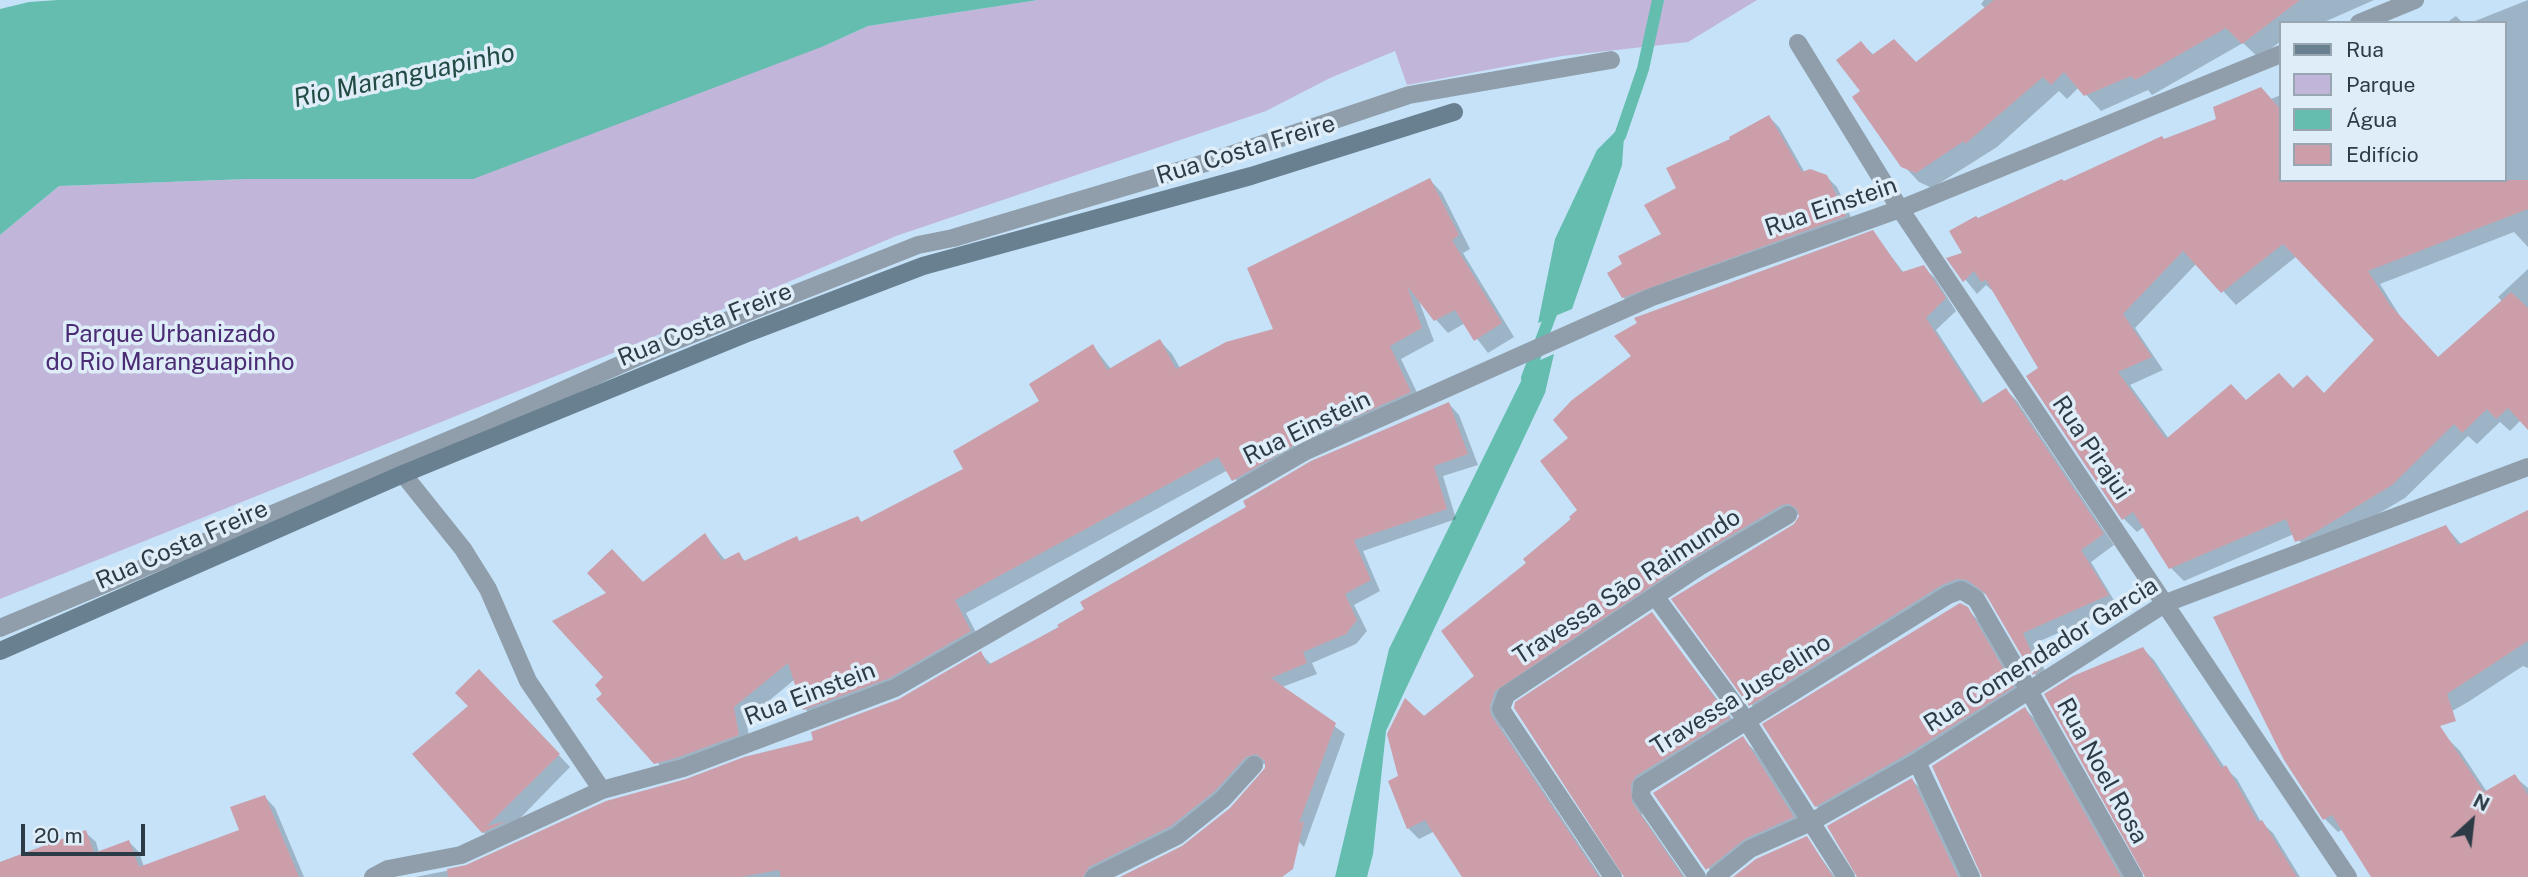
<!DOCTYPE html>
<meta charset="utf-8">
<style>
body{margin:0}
#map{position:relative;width:2528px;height:877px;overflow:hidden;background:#c5e2f8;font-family:"Public Sans",sans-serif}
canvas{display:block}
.legend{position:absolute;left:2279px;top:21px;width:228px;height:161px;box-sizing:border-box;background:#deedf8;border:2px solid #97a6b1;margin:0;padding:9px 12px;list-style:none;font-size:21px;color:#2c3b46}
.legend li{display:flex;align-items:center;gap:14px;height:35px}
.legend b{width:35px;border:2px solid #97a6b1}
.north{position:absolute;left:2437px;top:786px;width:70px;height:70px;-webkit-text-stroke:5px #deedf8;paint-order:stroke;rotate:27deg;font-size:19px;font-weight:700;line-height:28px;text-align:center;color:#2c3b46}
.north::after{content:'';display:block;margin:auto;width:24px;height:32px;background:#2c3b46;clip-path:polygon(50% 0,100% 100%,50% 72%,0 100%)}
.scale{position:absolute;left:21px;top:824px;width:124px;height:32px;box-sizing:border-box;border:4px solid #2c3b46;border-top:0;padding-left:9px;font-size:21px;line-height:24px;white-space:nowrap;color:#2c3b46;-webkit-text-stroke:5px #deedf8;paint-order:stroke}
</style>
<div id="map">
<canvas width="2528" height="877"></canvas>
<ul class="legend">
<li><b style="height:9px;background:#698091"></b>Rua</li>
<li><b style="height:19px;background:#c2b5da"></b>Parque</li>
<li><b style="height:19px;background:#64bdae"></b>Água</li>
<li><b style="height:19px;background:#cb9ea9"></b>Edifício</li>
</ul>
<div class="north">N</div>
<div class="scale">20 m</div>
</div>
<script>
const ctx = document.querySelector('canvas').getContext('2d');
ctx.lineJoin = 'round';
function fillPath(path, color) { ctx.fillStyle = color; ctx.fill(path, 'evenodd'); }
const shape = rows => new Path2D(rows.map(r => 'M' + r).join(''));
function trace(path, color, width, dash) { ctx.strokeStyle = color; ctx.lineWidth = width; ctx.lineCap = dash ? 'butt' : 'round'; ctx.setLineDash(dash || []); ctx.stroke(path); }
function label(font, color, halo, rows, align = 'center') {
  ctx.font = font + ' "Public Sans",sans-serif'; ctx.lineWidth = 7; ctx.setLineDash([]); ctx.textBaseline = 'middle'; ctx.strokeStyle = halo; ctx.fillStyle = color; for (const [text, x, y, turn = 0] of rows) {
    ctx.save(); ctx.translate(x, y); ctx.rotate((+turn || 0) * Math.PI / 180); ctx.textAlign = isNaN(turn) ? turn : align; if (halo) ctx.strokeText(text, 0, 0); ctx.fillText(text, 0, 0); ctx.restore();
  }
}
fillPath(shape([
 [1038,0,1757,0,1688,42,1562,56,1407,85,1395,51,1330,78,1266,111,896,236,760,294,0,599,0,235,59,186,247,179,824,46,868,26]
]), '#c2b5da');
fillPath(shape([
 [58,0,1038,0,868,26,824,46,473,179,247,179,59,186,0,235,0,9,29,2],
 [1625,122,1622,165,1572,309,1538,323,1555,239,1597,150],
 [1554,354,1545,393,1386,731,1373,854,1367,877,1335,877,1389,649,1529,365]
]), '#64bdae');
fillPath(shape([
 [1984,0,2374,0,2322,23,2281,23,2281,41,2259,58,2243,43,2152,95,2148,90,2101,111,2079,87,2067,99,2059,91,1997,147,1932,188,1919,182,1903,165,1862,91,1861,43,1875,56,1916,64,1986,9,1981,4],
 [2528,0,2528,247,2514,232,2380,284,2403,321,2438,359,2503,302,2498,297,2528,269,2528,427,2521,420,2510,431,2500,422,2477,444,2468,436,2405,498,2310,554,2294,534,2184,581,2171,568,2145,526,2137,532,2124,519,2028,376,2040,369,1996,294,1986,285,1977,294,1949,259,1965,254,1978,220,2164,141,2281,95,2281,180,2505,180,2505,23,2470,23],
 [2297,256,2377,340,2325,395,2247,402,2169,439,2130,385,2163,370,2135,328,2197,263,2236,305],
 [2456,16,2463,23,2446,23],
 [1769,117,1779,127,1805,173,1826,176,1837,187,1855,226,1633,307,1623,297,1664,235,1678,188,1732,140],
 [1430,180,1442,193,1470,249,1463,253,1514,337,1488,353,1465,323,1448,333,1419,301,1434,341,1401,359,1423,405,1314,453,1246,492,1228,470,966,613,982,644,818,722,805,709,795,679,746,720,751,747,668,776,605,694,606,678,643,584,705,535,726,561,739,555,746,562,797,539,800,542,858,518,862,523,966,470,1041,401,1093,346,1111,369,1160,341,1172,354,1180,368,1275,330],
 [1873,233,1904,273,1923,267,1935,278,1956,311,1936,330,1984,404,2006,390,2017,401,2114,545,2091,562,2118,607,2033,644,2050,682,2045,685,2034,673,1991,598,1980,591,1969,590,1762,716,1751,704,1796,526,1803,512,1704,568,1511,697,1501,717,1502,728,1601,877,1464,877,1435,831,1419,839,1408,828,1400,777,1424,718,1476,677,1528,563,1579,510,1570,438,1633,356,1639,323,1636,318],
 [1449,404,1459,415,1478,465,1443,476,1456,519,1363,551,1380,591,1354,605,1367,631,1356,644,1312,663,1317,674,1282,687,1345,734,1304,847,1276,818,1283,877,1123,877,1185,846,1231,809,1264,773,1266,764,1262,764,1225,801,1099,877,415,877,466,867,815,741,900,700,981,654,992,665],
 [2528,511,2528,668,2523,666,2468,702,2366,760,2446,737,2460,751,2487,792,2515,777,2528,788,2528,877,2372,877,2343,829,2338,832,2325,819,2446,527,2462,545],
 [1967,609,1979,621,2024,699,1828,817,1816,806],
 [1652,614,1740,729,1641,796,1642,815,1685,877,1625,877,1516,707],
 [2143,649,2154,660,2225,768,2237,779,2261,822,2273,833,2300,877,2146,877],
 [491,683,570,767,495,844,483,832],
 [2025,709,2036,720,2124,877,1983,877],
 [1743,739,1755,751,1806,830,1758,851,1715,877,1655,793],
 [1912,780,1923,791,1963,877,1858,877],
 [265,797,275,808,304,877,0,877,0,862,85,832,96,842,99,853,129,842,139,852,144,867,241,831],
 [1806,838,1835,877,1735,877]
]), '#0003');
trace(shape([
 [1620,136,1643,69,1658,0],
 [1527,378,1555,303]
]), '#64bdae', 12);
fillPath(shape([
 [1994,0,2300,0,2242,44,2226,28,2135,80,2131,76,2084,96,2064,72,2051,85,2043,77,1965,144,1964,141,1916,173,1901,167,1852,97,1860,91,1836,60,1861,41,1872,55,1894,39,1916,62],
 [2261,87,2281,110,2281,180,2528,180,2528,209,2368,271,2390,305,2438,357,2511,292,2528,308,2528,430,2508,408,2496,419,2487,409,2462,433,2454,424,2392,485,2304,539,2295,542,2286,519,2169,569,2133,512,2122,520,2026,376,2038,368,1986,280,1981,282,1974,271,1963,282,1946,258,1962,253,1949,231,1976,216,1978,218,2062,179,2064,181,2162,136,2164,139,2216,119,2213,107],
 [2283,244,2374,340,2324,393,2307,375,2293,388,2279,373,2246,400,2231,384,2166,439,2118,372,2152,357,2123,314,2183,251,2221,293],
 [1769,115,1802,172,1810,169,1827,175,1846,216,1622,298,1607,273,1622,264,1618,256,1661,234,1644,205,1676,188,1666,168,1730,139,1729,137],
 [1430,178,1459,235,1452,240,1502,323,1474,341,1455,310,1434,321,1407,286,1422,328,1390,346,1411,392,1301,441,1232,481,1218,457,955,600,971,631,890,678,803,710,788,663,734,707,739,735,679,757,654,764,596,699,602,694,595,685,603,677,552,621,606,593,587,573,612,549,643,582,705,533,722,561,739,552,744,561,797,536,799,541,858,516,861,522,963,469,953,451,1039,401,1029,384,1093,344,1107,370,1160,339,1176,369,1226,342,1273,329,1247,268],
 [1873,230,1902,272,1924,265,1946,298,1926,318,1981,404,2006,388,2104,534,2081,550,2109,595,2023,633,2039,670,2033,675,1985,593,1967,580,1957,579,1942,585,1749,706,1671,599,1794,524,1799,516,1797,509,1789,504,1782,505,1693,558,1495,691,1490,706,1491,715,1599,877,1462,877,1425,820,1407,829,1388,781,1398,776,1387,734,1405,698,1424,716,1474,676,1441,631,1526,563,1523,559,1571,519,1569,517,1577,510,1540,461,1568,438,1553,420,1572,400,1631,356,1614,336,1637,323,1634,318],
 [1449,402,1468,454,1434,466,1447,509,1354,540,1371,580,1345,594,1357,620,1346,634,1303,652,1307,663,1271,678,1336,723,1299,823,1304,821,1293,869,1282,877,1120,877,1182,846,1230,808,1265,768,1265,761,1256,754,1246,757,1215,791,1171,826,1089,867,1083,877,781,877,779,870,741,877,448,877,447,869,466,865,606,801,686,779,744,757,813,740,811,732,899,699,981,651,988,665,1059,627,1057,625,1084,609,1080,602,1246,507,1243,501,1311,461],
 [2528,510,2528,641,2447,694,2456,721,2440,726,2484,792,2515,774,2528,795,2528,877,2371,877,2332,815,2323,820,2284,760,2213,617,2446,525,2458,545],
 [1960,603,1968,607,2014,687,1911,752,1815,807,1762,724],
 [1652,612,1730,718,1636,776,1631,784,1632,802,1683,877,1624,877,1514,708,1515,702],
 [2143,647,2222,768,2226,765,2258,822,2262,820,2297,877,2145,877,2044,694,2073,676],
 [479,669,560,754,487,826,507,821,482,833,412,754,468,706,455,693],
 [2025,707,2121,877,1982,877,1932,766],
 [1743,736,1794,817,1745,839,1706,870,1653,793],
 [1912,778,1958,877,1857,877,1827,826],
 [265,795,299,877,0,877,0,862,86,830,94,853,129,840,139,867,239,830,230,807],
 [1807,836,1833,877,1733,877,1756,859]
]), '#cb9ea9');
trace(shape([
 [1655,596,1746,720,1846,877],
 [1917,762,1971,877],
 [1613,877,1506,717,1501,709,1506,695,1699,567,1788,515],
 [1697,877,1641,796,1642,786,1948,595,1961,590,1976,599,2028,689],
 [1715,877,1750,849,1813,821,1917,762,2166,603]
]), '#8f9eaa', 18);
trace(shape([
 [0,628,480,427,660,347,918,245,953,238,1215,160,1409,95,1611,60]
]), '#8f9eaa', 18);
trace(shape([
 [2359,23,2415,0],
 [1798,43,1900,209,2348,877],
 [403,474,463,549,488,589,528,681,602,790],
 [2166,603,2528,467],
 [2028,689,2134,877],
 [373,877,388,869,461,855,602,790,683,768,895,688,1306,451,1652,297,1900,209,2281,54],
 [1094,877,1177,836,1223,799,1254,765]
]), '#8f9eaa', 18);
trace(shape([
 [0,651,403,474,750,332,923,266,1251,176,1454,112]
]), '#698091', 18);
label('24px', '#2c3b46', '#deedf8', [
 ["Rua Costa Freire",1246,150,-17],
 ["Rua Einstein",1831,207,-19],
 ["Rua Costa Freire",705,325,-22],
 ["Rua Einstein",1307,428,-26],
 ["Rua Pirajui",2091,448,56],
 ["Rua Costa Freire",182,545,-24],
 ["Travessa São Raimundo",1627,587,-33],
 ["Rua Comendador Garcia",2041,655,-32],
 ["Rua Einstein",810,694,-21],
 ["Travessa Juscelino",1741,695,-32],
 ["Rua Noel Rosa",2102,771,61]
]);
label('24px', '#4b2b73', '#deedf8', [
 ["Parque Urbanizado",170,335],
 ["do Rio Maranguapinho",170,363]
]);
label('italic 26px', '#234c45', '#deedf8', [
 ["Rio Maranguapinho",404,76,-12]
]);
</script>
